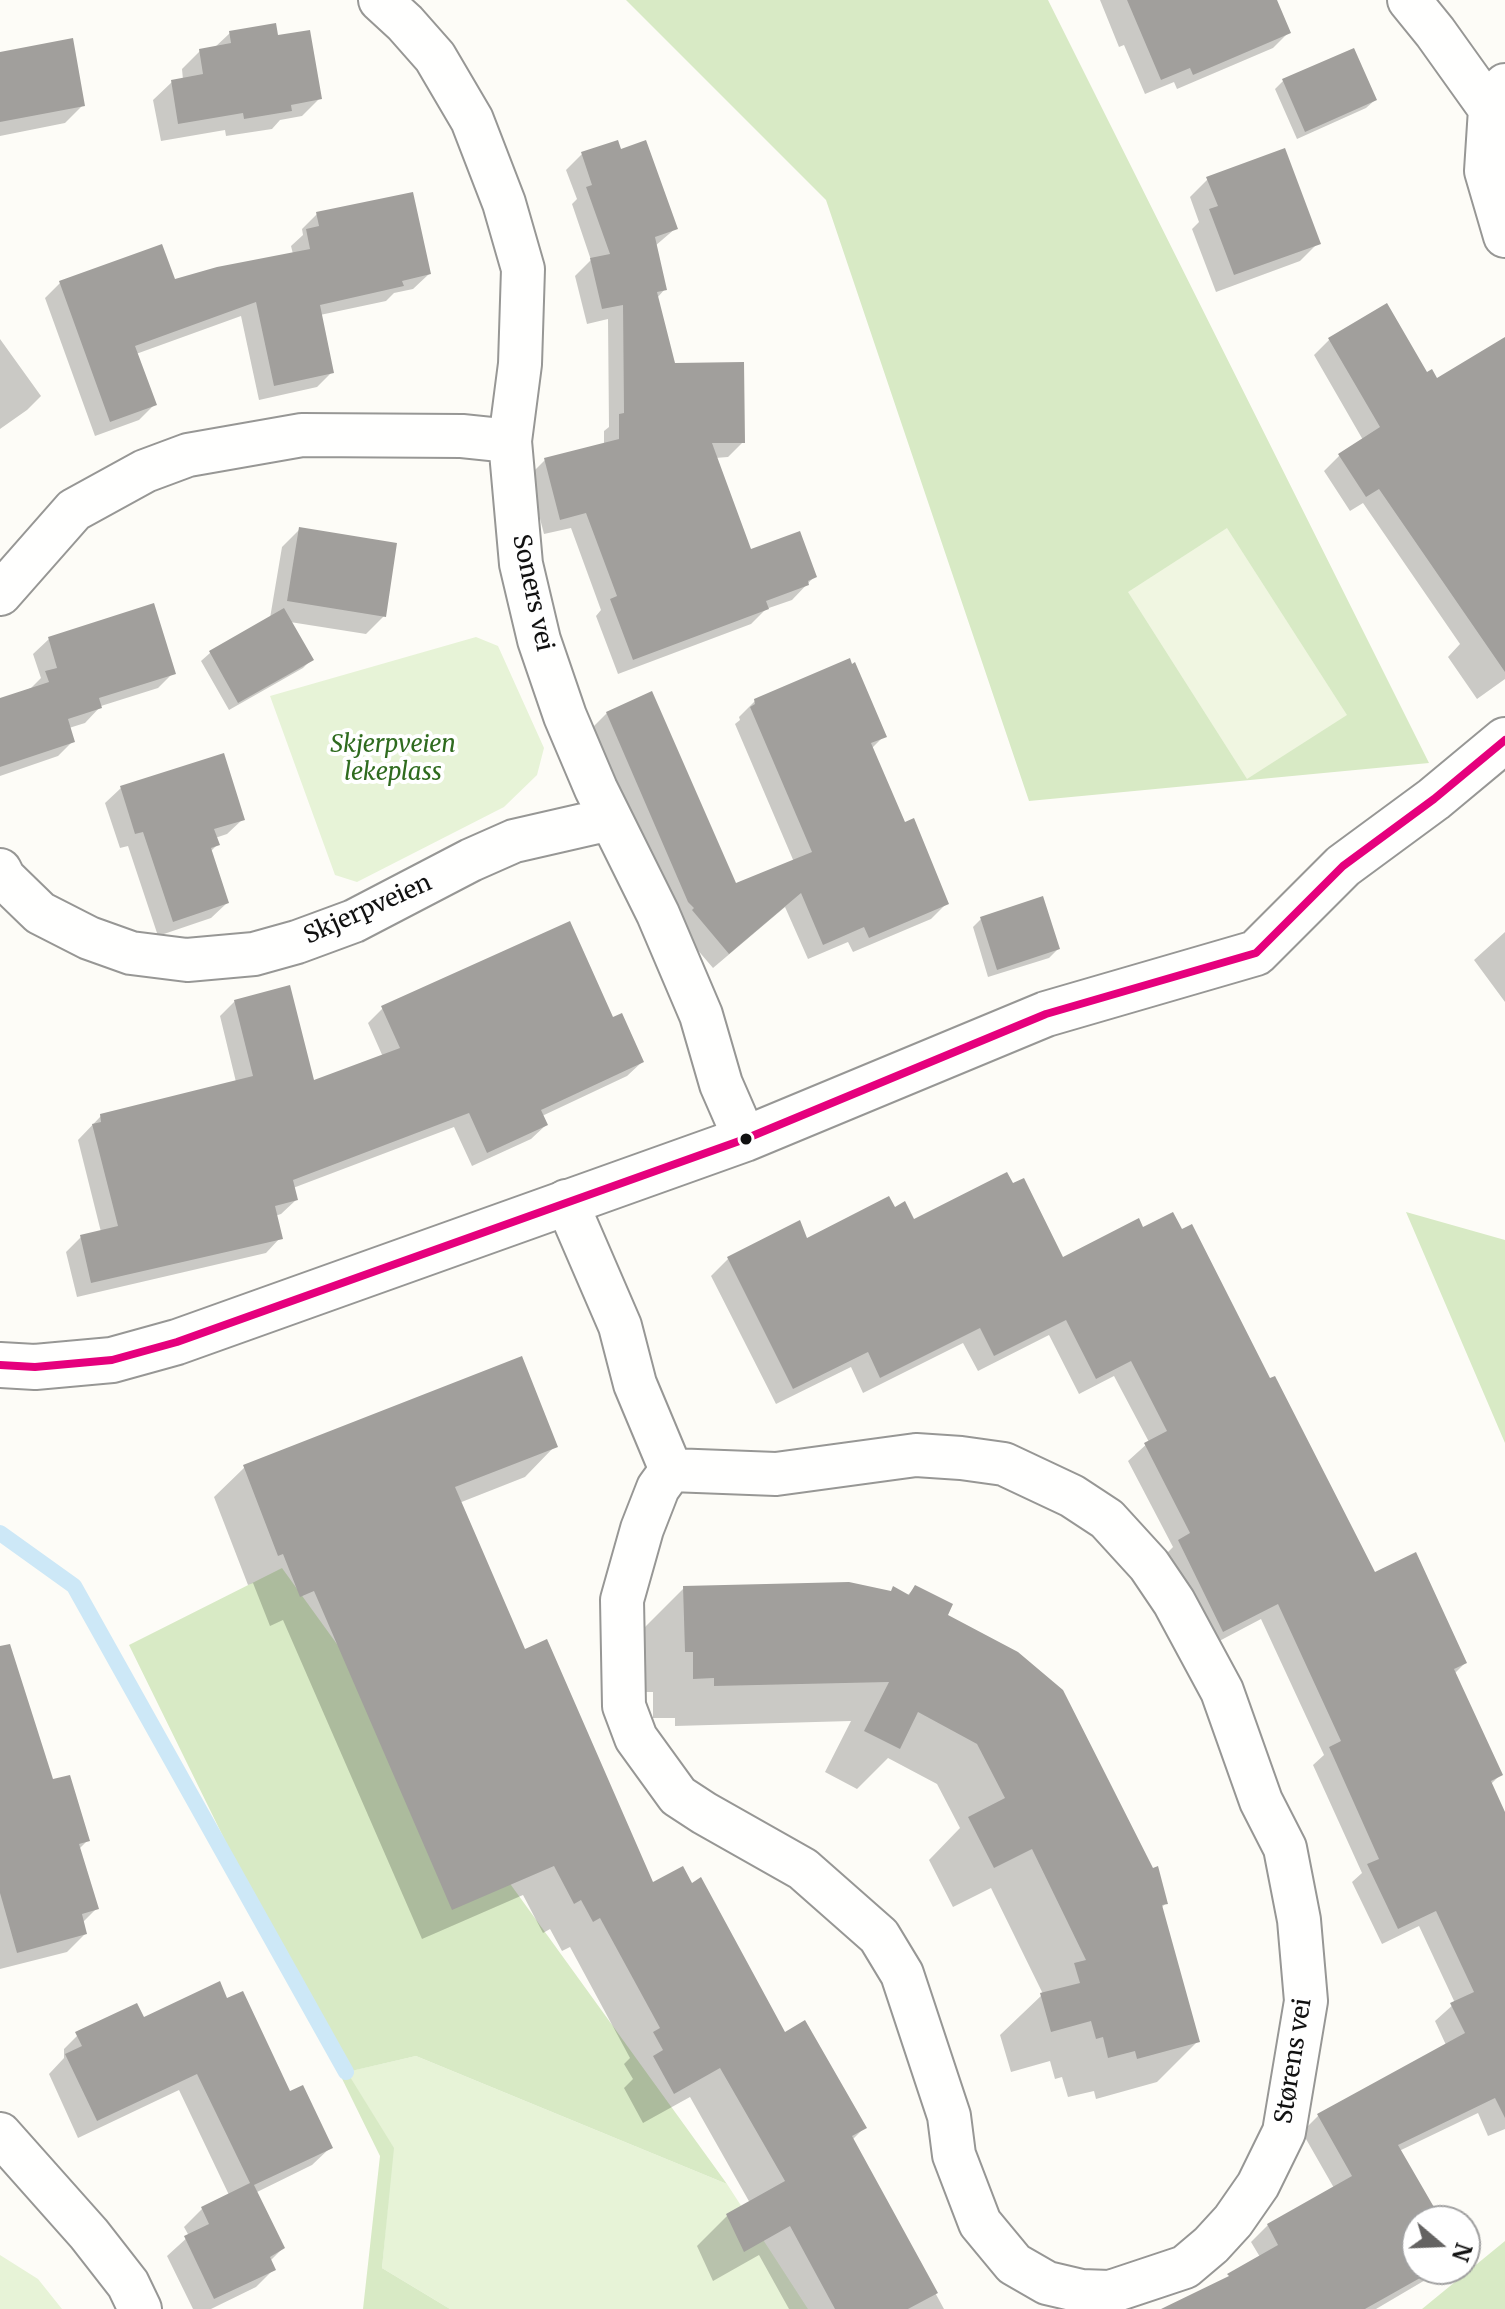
<!DOCTYPE html>
<meta charset="utf-8">
<style>
body{margin:0}
#map{position:relative;width:1505px;height:2309px;overflow:hidden;background:#fdfcf7;font-family:Merriweather,serif}
canvas{display:block}
.north{position:absolute;left:1401px;top:2205px;width:80px;height:80px;box-sizing:border-box;background:#fff;border:2px solid #a0a0a0;border-radius:50%;rotate:109deg;font-size:22px;font-weight:700;line-height:32px;text-align:center;color:#111}
.north::after{content:'';display:block;margin:auto;width:28px;height:36px;background:#646362;clip-path:polygon(50% 0,100% 100%,50% 72%,0 100%)}
</style>
<div id="map">
<canvas width="1505" height="2309"></canvas>
<div class="north">N</div>
</div>
<script>
const ctx = document.querySelector('canvas').getContext('2d');
ctx.lineJoin = 'round';
function fillPath(path, color) { ctx.fillStyle = color; ctx.fill(path, 'evenodd'); }
const shape = rows => new Path2D(rows.map(r => 'M' + r).join(''));
function trace(path, color, width, dash) { ctx.strokeStyle = color; ctx.lineWidth = width; ctx.lineCap = dash ? 'butt' : 'round'; ctx.setLineDash(dash || []); ctx.stroke(path); }
function label(font, color, halo, rows, align = 'center') {
  ctx.font = font + ' Merriweather,serif'; ctx.lineWidth = 8; ctx.setLineDash([]); ctx.textBaseline = 'middle'; ctx.strokeStyle = halo; ctx.fillStyle = color; for (const [text, x, y, turn = 0] of rows) {
    ctx.save(); ctx.translate(x, y); ctx.rotate((+turn || 0) * Math.PI / 180); ctx.textAlign = isNaN(turn) ? turn : align; if (halo) ctx.strokeText(text, 0, 0); ctx.fillText(text, 0, 0); ctx.restore();
  }
}
fillPath(shape([
 [476,637,498,646,544,748,537,775,504,807,357,882,335,875,270,696],
 [416,2056,727,2184,808,2309,450,2309,382,2268,393,2148,346,2072],
 [0,2255,38,2279,62,2309,0,2309]
]), '#e7f3d7');
fillPath(shape([
 [626,0,1048,0,1429,763,1029,801,826,200],
 [1406,1212,1505,1240,1505,1443],
 [282,1568,727,2184,416,2056,347,2072,394,2148,382,2268,450,2309,363,2309,380,2156,129,1645],
 [1505,2241,1505,2309,1422,2309]
]), '#d8eac5');
fillPath(shape([
 [1227,528,1347,715,1247,779,1128,592]
]), '#f0f6e1');
fillPath(shape([
 [1100,0,1275,0,1289,32,1273,48,1177,89,1174,82,1145,94,1124,45,1119,47],
 [230,33,276,37,320,98,302,116,280,120,272,129,226,136,225,130,161,141,153,100,172,82,183,80,182,69,200,51,214,48],
 [0,54,83,105,65,123,0,136],
 [1284,80,1375,100,1366,108,1297,139,1275,89],
 [617,142,620,151,676,228,655,246,665,289,657,298,674,365,743,442,728,457,715,458,750,551,814,577,792,600,766,609,751,624,618,674,596,616,601,610,571,528,544,534,529,476,545,460,604,445,604,431,609,427,608,319,587,324,575,276,591,260,572,204,577,199,566,170,582,154],
 [1208,179,1318,243,1300,261,1216,292,1192,229,1199,222,1190,197],
 [317,214,429,274,413,289,394,293,386,301,320,315,332,372,317,387,259,400,241,316,136,354,155,404,139,420,95,436,45,298,60,283,174,281,293,254,291,246,303,235,302,229],
 [0,339,41,396,27,410,0,429],
 [1329,340,1436,380,1505,344,1505,679,1477,699,1448,657,1460,644,1363,503,1350,511,1324,471,1339,456,1363,440,1314,355],
 [300,529,384,616,366,634,290,622,311,660,303,668,229,710,201,661,210,653,270,618,282,547],
 [49,639,173,673,158,688,101,706,85,723,69,728,73,741,58,756,0,776,0,701,31,688,41,678,33,654],
 [755,701,884,736,871,749,904,825,947,903,931,919,853,952,848,942,808,959,785,907,713,968,678,927,591,729,607,713,735,886,794,862,735,724,740,720,739,717],
 [121,788,243,819,227,834,215,838,217,845,210,852,227,903,211,918,158,936,128,846,120,848,105,803],
 [981,919,1058,949,1049,958,988,977,973,927],
 [1505,932,1505,1002,1474,960],
 [235,1001,312,1083,383,1057,368,1023,383,1008,612,1019,642,1062,627,1076,542,1116,546,1125,531,1139,472,1166,454,1127,293,1188,296,1200,281,1214,275,1216,280,1238,266,1253,77,1297,66,1252,81,1237,101,1232,78,1140,101,1116,236,1082,220,1016],
 [894,1210,913,1222,1062,1259,1142,1229,1269,1381,1374,1574,1465,1663,1454,1674,1500,1775,1490,1785,1505,1817,1505,2129,1488,2136,1478,2113,1399,2151,1439,2221,1417,2221,1417,2269,1444,2269,1376,2309,1166,2309,1223,2281,1260,2257,1251,2242,1268,2225,1334,2188,1302,2132,1318,2116,1446,2045,1435,2021,1455,2003,1419,1926,1382,1944,1352,1882,1362,1873,1313,1765,1324,1755,1261,1619,1206,1648,1162,1558,1173,1547,1128,1461,1149,1442,1114,1376,1079,1394,1049,1335,978,1371,963,1343,863,1393,851,1367,776,1404,711,1276,728,1259,806,1241],
 [555,1446,525,1477,459,1503,524,1651,652,1885,864,2128,852,2140,944,2309,789,2309,759,2255,713,2281,697,2246,727,2216,750,2203,690,2097,643,2123,624,2088,633,2079,624,2064,630,2058,570,1947,562,1951,550,1929,543,1933,523,1895,422,1939,283,1620,270,1626,253,1583,248,1585,214,1497,245,1467],
 [915,1587,945,1615,1166,1903,1161,1908,1198,2041,1157,2082,1096,2099,1094,2091,1068,2097,1062,2077,1055,2079,1050,2061,1011,2072,1000,2035,1043,1994,991,1888,953,1907,929,1860,960,1828,937,1784,888,1758,857,1789,825,1772,851,1721,675,1726,675,1718,653,1718,653,1692,645,1692,643,1629,684,1588,907,1596],
 [0,1664,52,1782,88,1840,79,1849,96,1909,82,1923,85,1934,67,1952,0,1969],
 [226,2000,289,2094,331,2147,312,2165,255,2193,283,2248,270,2261,274,2269,256,2287,211,2309,193,2309,167,2256,189,2236,184,2227,202,2209,229,2195,179,2090,78,2138,49,2074,64,2058,64,2049,83,2030]
]), '#0003');
trace(shape([
 [0,1533,74,1586,346,2072]
]), '#cde8f7', 16);
fillPath(shape([
 [1127,0,1277,0,1291,33,1193,75,1190,68,1161,80],
 [276,23,278,35,310,30,322,99,291,105,292,111,244,119,243,113,178,124,171,80,203,74,199,49,231,43,229,31],
 [73,38,85,106,0,122,0,52],
 [1354,48,1377,100,1305,132,1282,79],
 [618,140,621,149,646,140,678,229,655,237,667,290,657,292,675,363,744,362,745,443,712,443,751,549,800,531,817,577,808,581,809,585,766,601,769,609,633,660,610,599,617,596,586,513,560,520,544,458,619,439,619,414,624,413,623,305,602,309,590,258,610,254,586,187,592,185,581,152],
 [1285,148,1321,244,1234,275,1209,209,1218,206,1206,177],
 [413,192,431,274,402,281,404,286,320,305,334,373,274,386,256,302,135,346,157,405,110,422,59,281,162,244,175,279,217,267,310,249,306,229,319,226,316,212],
 [1387,303,1427,372,1432,369,1437,378,1505,337,1505,672,1379,489,1366,497,1338,454,1380,427,1328,338],
 [299,527,397,543,386,617,287,601],
 [154,603,176,674,99,698,102,708,68,719,75,742,0,767,0,698,49,682,45,671,57,668,48,637],
 [284,608,314,660,238,703,209,651],
 [850,658,852,664,855,662,887,737,871,743,905,822,914,818,949,904,869,938,864,927,823,945,801,893,729,954,692,910,694,908,688,902,606,712,652,691,736,883,812,852,750,707,755,704,754,699],
 [224,753,245,820,214,829,220,845,211,848,229,903,173,922,143,832,135,834,120,786],
 [1043,896,1060,949,997,970,980,917],
 [570,921,613,1017,622,1013,644,1062,541,1110,548,1125,487,1153,469,1113,293,1180,298,1200,275,1206,283,1239,91,1283,80,1235,118,1226,92,1124,101,1122,100,1114,253,1076,234,1000,290,985,314,1080,400,1048,381,1006],
 [1007,1172,1013,1183,1024,1178,1063,1257,1139,1218,1143,1227,1173,1212,1182,1229,1192,1224,1270,1378,1275,1376,1375,1572,1416,1552,1467,1663,1454,1669,1503,1775,1491,1781,1505,1812,1505,2118,1495,2098,1398,2145,1442,2221,1417,2221,1417,2269,1436,2269,1365,2309,1161,2309,1229,2276,1227,2274,1278,2245,1267,2224,1352,2176,1317,2114,1465,2033,1450,2003,1474,1992,1436,1911,1398,1929,1367,1864,1379,1859,1329,1747,1341,1741,1278,1604,1223,1632,1178,1540,1190,1533,1144,1443,1167,1431,1131,1361,1096,1379,1066,1320,994,1356,980,1328,880,1378,868,1352,793,1389,727,1257,800,1220,807,1238,889,1196,895,1207,905,1201,914,1219],
 [522,1356,558,1447,455,1487,525,1649,547,1639,653,1882,683,1866,692,1883,701,1877,785,2032,805,2020,867,2128,852,2136,938,2293,908,2309,835,2309,790,2226,744,2252,726,2214,785,2181,720,2068,674,2094,653,2056,663,2050,653,2032,660,2028,600,1918,593,1922,581,1900,574,1904,554,1866,452,1910,314,1591,300,1597,283,1554,278,1556,243,1465],
 [849,1582,891,1591,893,1586,909,1595,915,1585,953,1604,948,1615,1018,1652,1063,1690,1153,1868,1158,1866,1168,1904,1162,1905,1200,2042,1137,2059,1135,2051,1108,2058,1103,2037,1096,2039,1091,2021,1051,2032,1040,1993,1080,1983,1074,1963,1086,1960,1032,1849,994,1868,968,1817,1005,1798,977,1744,918,1712,900,1749,864,1731,889,1682,714,1686,714,1678,693,1679,693,1652,685,1652,683,1586],
 [10,1644,53,1779,70,1775,90,1841,79,1844,99,1909,82,1914,87,1934,17,1953,0,1893,0,1646],
 [220,1981,227,1998,243,1991,290,2091,303,2085,333,2148,254,2185,285,2248,270,2257,276,2270,214,2299,184,2236,209,2224,201,2207,250,2183,197,2074,97,2121,65,2054,82,2046,75,2032,137,2003,144,2017]
]), '#a19f9c');
const minor = shape([
 [380,0,405,23,435,57,472,120,504,203,523,269,520,364,510,441,521,564,539,640,565,716,596,789,658,914,701,1015,721,1084,745,1139],
 [1409,0,1435,32,1490,109],
 [1505,85,1490,109,1486,171,1505,236],
 [0,594,74,510,145,471,188,455,302,435,462,436,510,441],
 [0,870,4,878,40,913,89,938,131,953,187,960,254,954,297,942,354,921,471,860,514,841,610,819],
 [566,1201,620,1326,635,1384,671,1470],
 [916,1455,961,1458,1004,1464,1072,1496,1107,1519,1149,1565,1174,1602,1222,1691,1261,1801,1285,1848,1299,1920,1306,2001,1284,2132,1258,2185,1233,2221,1211,2245,1185,2267,1110,2292,1081,2291,1047,2283,1014,2264,980,2223,954,2155,949,2116,902,1974,879,1936,803,1869,704,1813,678,1796,636,1738,624,1706,622,1600,642,1529,658,1488,671,1470,776,1474,916,1455],
 [0,2134,89,2234,128,2284,140,2309]
]);
const tertiary = shape([
 [0,1365,35,1367,112,1360,177,1342,745,1139,1046,1014,1256,953,1343,866,1434,799,1505,740]
]);
trace(minor, '#979795', 46);
trace(tertiary, '#979795', 48);
trace(minor, '#fffffe', 42);
trace(tertiary, '#fffffe', 44);
trace(shape([
 [0,1365,35,1367,112,1360,177,1342,745,1139,1046,1014,1256,953,1343,866,1434,799,1505,740]
]), '#e5007d', 8);
for (const [x, y, r, color] of [
 [746,1139,7,"#111"]
]) { const dot = new Path2D(); dot.arc(x, y, r, 0, 2 * Math.PI); ctx.fillStyle = color; ctx.fill(dot); trace(dot, '#fff', 3); }
label('24px', '#111', '#fff', [
 ["Soners vei",532,593,78],
 ["Skjerpveien",368,910,-24],
 ["Størens vei",1294,2061,-81]
]);
label('italic 24px', '#2f6b1f', '#fff', [
 ["Skjerpveien",393,745],
 ["lekeplass",393,773]
]);
</script>
